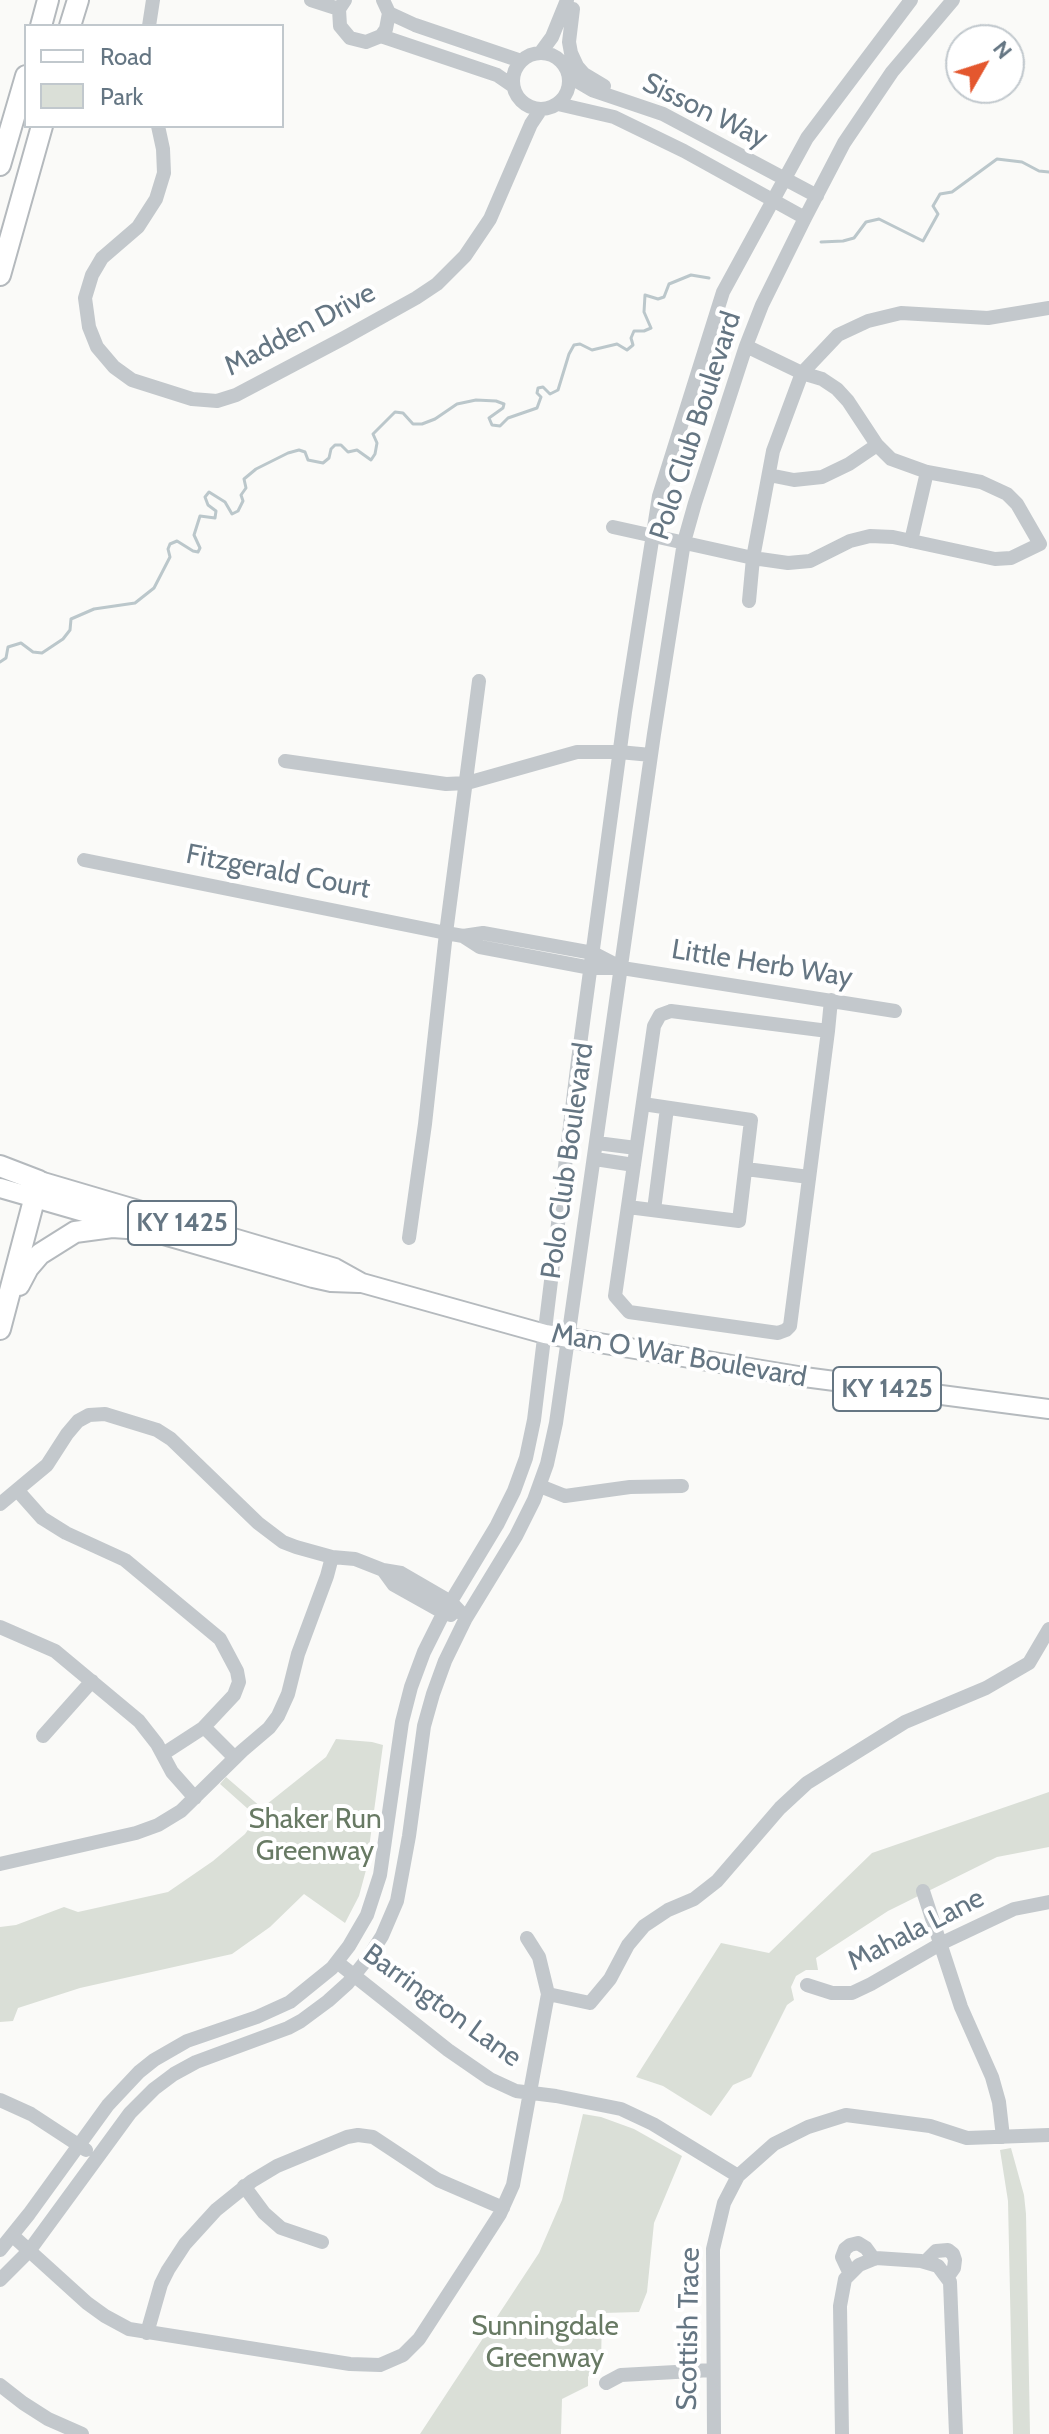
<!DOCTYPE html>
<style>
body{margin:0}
#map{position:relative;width:1049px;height:2434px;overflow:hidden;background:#fafaf8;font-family:Cabin,sans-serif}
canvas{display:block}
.legend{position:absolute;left:24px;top:24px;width:260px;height:104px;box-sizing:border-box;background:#fff;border:2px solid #c1c8cd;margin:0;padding:10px 14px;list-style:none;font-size:24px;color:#657683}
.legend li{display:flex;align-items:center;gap:16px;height:40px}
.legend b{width:40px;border:2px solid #c1c8cd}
.north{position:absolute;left:945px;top:24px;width:80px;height:80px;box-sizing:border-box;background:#fff;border:2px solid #c1c8cd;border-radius:50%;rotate:51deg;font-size:22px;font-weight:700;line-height:32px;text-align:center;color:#657683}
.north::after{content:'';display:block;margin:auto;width:28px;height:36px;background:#e4572e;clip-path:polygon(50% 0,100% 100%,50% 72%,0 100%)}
</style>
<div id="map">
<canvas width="1049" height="2434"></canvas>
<ul class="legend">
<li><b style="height:10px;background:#fff"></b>Road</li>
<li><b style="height:22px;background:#dadfd7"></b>Park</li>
</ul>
<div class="north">N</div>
</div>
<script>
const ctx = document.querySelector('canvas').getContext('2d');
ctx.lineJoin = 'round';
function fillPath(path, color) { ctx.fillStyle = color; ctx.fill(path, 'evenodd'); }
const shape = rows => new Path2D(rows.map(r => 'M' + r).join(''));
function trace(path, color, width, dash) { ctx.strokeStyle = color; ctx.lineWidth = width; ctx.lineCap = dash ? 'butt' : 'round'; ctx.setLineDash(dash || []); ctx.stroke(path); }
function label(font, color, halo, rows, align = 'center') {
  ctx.font = font + ' Cabin,sans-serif'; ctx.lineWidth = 8; ctx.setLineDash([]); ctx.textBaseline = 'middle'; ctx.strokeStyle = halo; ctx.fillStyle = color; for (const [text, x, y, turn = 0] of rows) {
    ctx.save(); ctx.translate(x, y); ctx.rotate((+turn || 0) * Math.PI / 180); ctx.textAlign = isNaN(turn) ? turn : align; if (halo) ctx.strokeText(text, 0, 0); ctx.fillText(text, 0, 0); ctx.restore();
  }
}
fillPath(shape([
 [336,1739,372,1742,383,1745,366,1870,359,1896,345,1923,304,1894,270,1927,232,1954,80,1988,18,2008,13,2021,0,2022,0,1927,16,1925,64,1907,78,1912,168,1892,213,1861,245,1834,257,1817,220,1784,226,1777,262,1808,326,1757],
 [1049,1792,1049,1847,997,1857,888,1911,816,1958,818,1970,806,1970,796,1976,791,1987,794,2000,787,2005,751,2077,733,2085,711,2116,663,2086,636,2077,721,1943,769,1953,872,1853],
 [583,2114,601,2117,634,2129,682,2156,654,2223,647,2292,639,2312,602,2313,601,2364,591,2371,588,2377,588,2386,562,2399,561,2434,420,2434,539,2253,562,2200],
 [1011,2148,1024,2195,1026,2214,1030,2434,1013,2434,1008,2201,1000,2150]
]), '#dadfd7');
trace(shape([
 [821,242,843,241,854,238,866,222,879,219,923,241,938,214,933,206,940,194,952,192,997,159,1022,162,1039,171,1049,172],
 [0,662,6,658,8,647,21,643,33,652,42,653,63,639,70,630,71,619,94,609,135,603,154,588,170,557,168,549,170,544,177,541,193,551,198,552,200,548,194,535,200,516,215,518,216,511,208,505,205,497,209,492,225,502,232,514,238,511,243,501,241,495,246,488,244,479,256,469,288,453,299,450,305,452,308,460,323,463,329,458,331,449,335,445,341,445,348,452,357,450,371,460,375,454,377,443,373,434,395,412,403,413,413,424,422,424,435,419,457,404,476,400,496,401,504,404,503,408,489,418,492,425,500,426,508,418,537,408,541,397,537,393,538,388,543,387,550,394,558,390,569,354,574,345,580,344,592,350,617,344,627,350,633,345,631,338,634,331,644,331,651,328,644,312,645,295,658,299,664,297,669,284,691,275,709,278]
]), '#bbc7cb', 3);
const major = shape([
 [26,1177,335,1268,362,1283,545,1334,804,1377,1049,1409],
 [0,1188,313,1278,331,1282,359,1283]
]);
const highway = shape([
 [41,26,48,0],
 [70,26,78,0],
 [0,165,26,76],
 [0,275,42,126],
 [0,1166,39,1181,0,1329],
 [19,1285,28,1268,40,1254,75,1232,112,1227,142,1229]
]);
trace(major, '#b5babe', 22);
trace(highway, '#b4b9bd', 24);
trace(shape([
 [311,0,339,9],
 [345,0,339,9,340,26,350,38,366,42,381,36,386,29,389,13,383,0],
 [573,9,569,42,571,53,577,66,584,74,604,86],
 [389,13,415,25,521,61],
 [149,26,153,0],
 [381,36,497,75,513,86],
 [541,52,552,37,567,0],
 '513 81a28 28 0 1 1 56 0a28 28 0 1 1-56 0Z',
 [570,77,592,90,663,114,817,196],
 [558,104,614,117,684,151,805,218],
 [158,126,163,149,164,173,156,199,138,227,102,258,92,275,85,298,89,327,97,347,114,367,132,380,192,399,217,401,236,395,344,338,416,298,437,284,465,256,490,219,531,124,541,109],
 [769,475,794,480,822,477,849,464,877,445],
 [613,527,753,558,788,563,810,561,850,541,870,536,893,537,995,559,1011,558,1040,544,1017,504,1007,494,981,482,927,472,891,459,877,445,848,401,837,389,822,379,802,373,746,346],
 [911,541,927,472],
 [749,601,753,558,773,451,802,373,838,335,868,321,901,313,988,318,1049,308],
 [285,761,446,784,467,783,577,752,619,752,651,755],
 [84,860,446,933,463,936,483,933,593,953,622,968],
 [463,936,480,947,591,968,622,968,895,1011],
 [671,1011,828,1031,790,1326,786,1330,778,1333,629,1312,615,1296,654,1026,660,1015,671,1011],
 [828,1031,831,1000],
 [597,1143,636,1148],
 [595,1159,634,1165],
 [746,1169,809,1177],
 [628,1207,739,1221,751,1120,643,1104],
 [654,1210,667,1108],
 [409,1238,425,1124,446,933,479,681],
 [540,1486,565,1496,630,1487,682,1486],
 [18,1491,42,1518,66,1533,125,1560,220,1639,237,1671,239,1682,234,1695,203,1728,163,1754],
 [0,1504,47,1465,67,1434,78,1421,89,1415,105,1414,157,1430,171,1439,258,1523,283,1542,296,1547,332,1557,355,1559,383,1570,401,1573,451,1602,466,1618],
 [383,1570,394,1585,444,1613,451,1615],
 [0,1627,55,1651,139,1721,157,1744,172,1772,195,1798],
 [204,1727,235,1758],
 [43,1736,92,1681],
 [0,1864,136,1833,158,1825,181,1811,242,1751,269,1728,278,1716,288,1694,298,1654,327,1576,332,1557],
 [923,1891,961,2007,992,2077,999,2102,1003,2137],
 [337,1962,448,2050,490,2079,516,2091,556,2096,621,2109,653,2124,738,2176],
 [807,1985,832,1993,852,1993,871,1984,942,1943,1014,1909,1049,1902],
 [548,1994,590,2003,610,1979,628,1945,644,1926,668,1910,694,1899,717,1881,780,1808,807,1783,905,1722,986,1688,1029,1663,1049,1629],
 [0,2100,31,2114,86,2150],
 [244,2186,264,2213,281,2228,322,2242],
 [13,2236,87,2303,105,2316,129,2329,350,2364,380,2365,403,2355,419,2339,473,2256,500,2214,513,2185,548,1994,539,1957,527,1938],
 [0,2250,29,2214,108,2105,139,2072,154,2060,187,2041,257,2017,290,2002,332,1968,349,1946,367,1915,380,1875,402,1722,411,1687,424,1652,441,1618,497,1525,514,1491,526,1458,534,1420,578,1060,625,712,659,496,723,292,807,138,911,0],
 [925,2262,936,2251,948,2250,953,2254,955,2260,954,2268,947,2278],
 [850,2274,842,2257,845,2249,850,2245,858,2243,866,2248,874,2259],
 [0,2280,29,2251,130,2113,154,2089,174,2074,196,2062,288,2028,301,2021,328,2001,348,1983,368,1958,382,1936,397,1901,409,1836,424,1726,433,1694,445,1661,466,1618,516,1536,534,1500,547,1464,556,1423,654,734,684,542,695,503,746,346,762,305,805,218,844,143,892,72,953,0],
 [147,2333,161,2284,168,2270,185,2244,216,2210,252,2181,277,2166,347,2137,358,2135,373,2137,438,2180,503,2208],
 [606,2383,621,2375,712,2370],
 [0,2385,23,2403,48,2419,82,2434],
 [714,2434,713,2249,724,2203,738,2176,774,2144,808,2127,846,2115,930,2126,967,2138,1049,2135],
 [842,2434,840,2306,845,2279,859,2265,876,2258,921,2261,938,2266,950,2282,956,2434]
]), '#c3c8cc', 14);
trace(major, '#fff', 18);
trace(highway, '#fff', 20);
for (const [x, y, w] of [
 [182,1223,108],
 [887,1389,108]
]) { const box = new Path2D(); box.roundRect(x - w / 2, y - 22, w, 44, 6); ctx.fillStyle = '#fff'; ctx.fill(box); trace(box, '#657683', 2); }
label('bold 26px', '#657683', null, [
 ["KY 1425",182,1223],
 ["KY 1425",887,1389]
]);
label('28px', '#657683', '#fff', [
 ["Sisson Way",705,111,26],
 ["Madden Drive",300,330,-28],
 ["Polo Club Boulevard",696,426,-72],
 ["Fitzgerald Court",278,872,11],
 ["Little Herb Way",762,964,9],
 ["Polo Club Boulevard",568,1161,-82],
 ["Man O War Boulevard",679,1356,10],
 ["Mahala Lane",916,1930,-27],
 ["Barrington Lane",442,2006,36],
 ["Scottish Trace",689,2329,-89]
]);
label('28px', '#687a64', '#fff', [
 ["Shaker Run",315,1820],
 ["Greenway",315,1852],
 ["Sunningdale",545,2327],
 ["Greenway",545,2359]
]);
</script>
